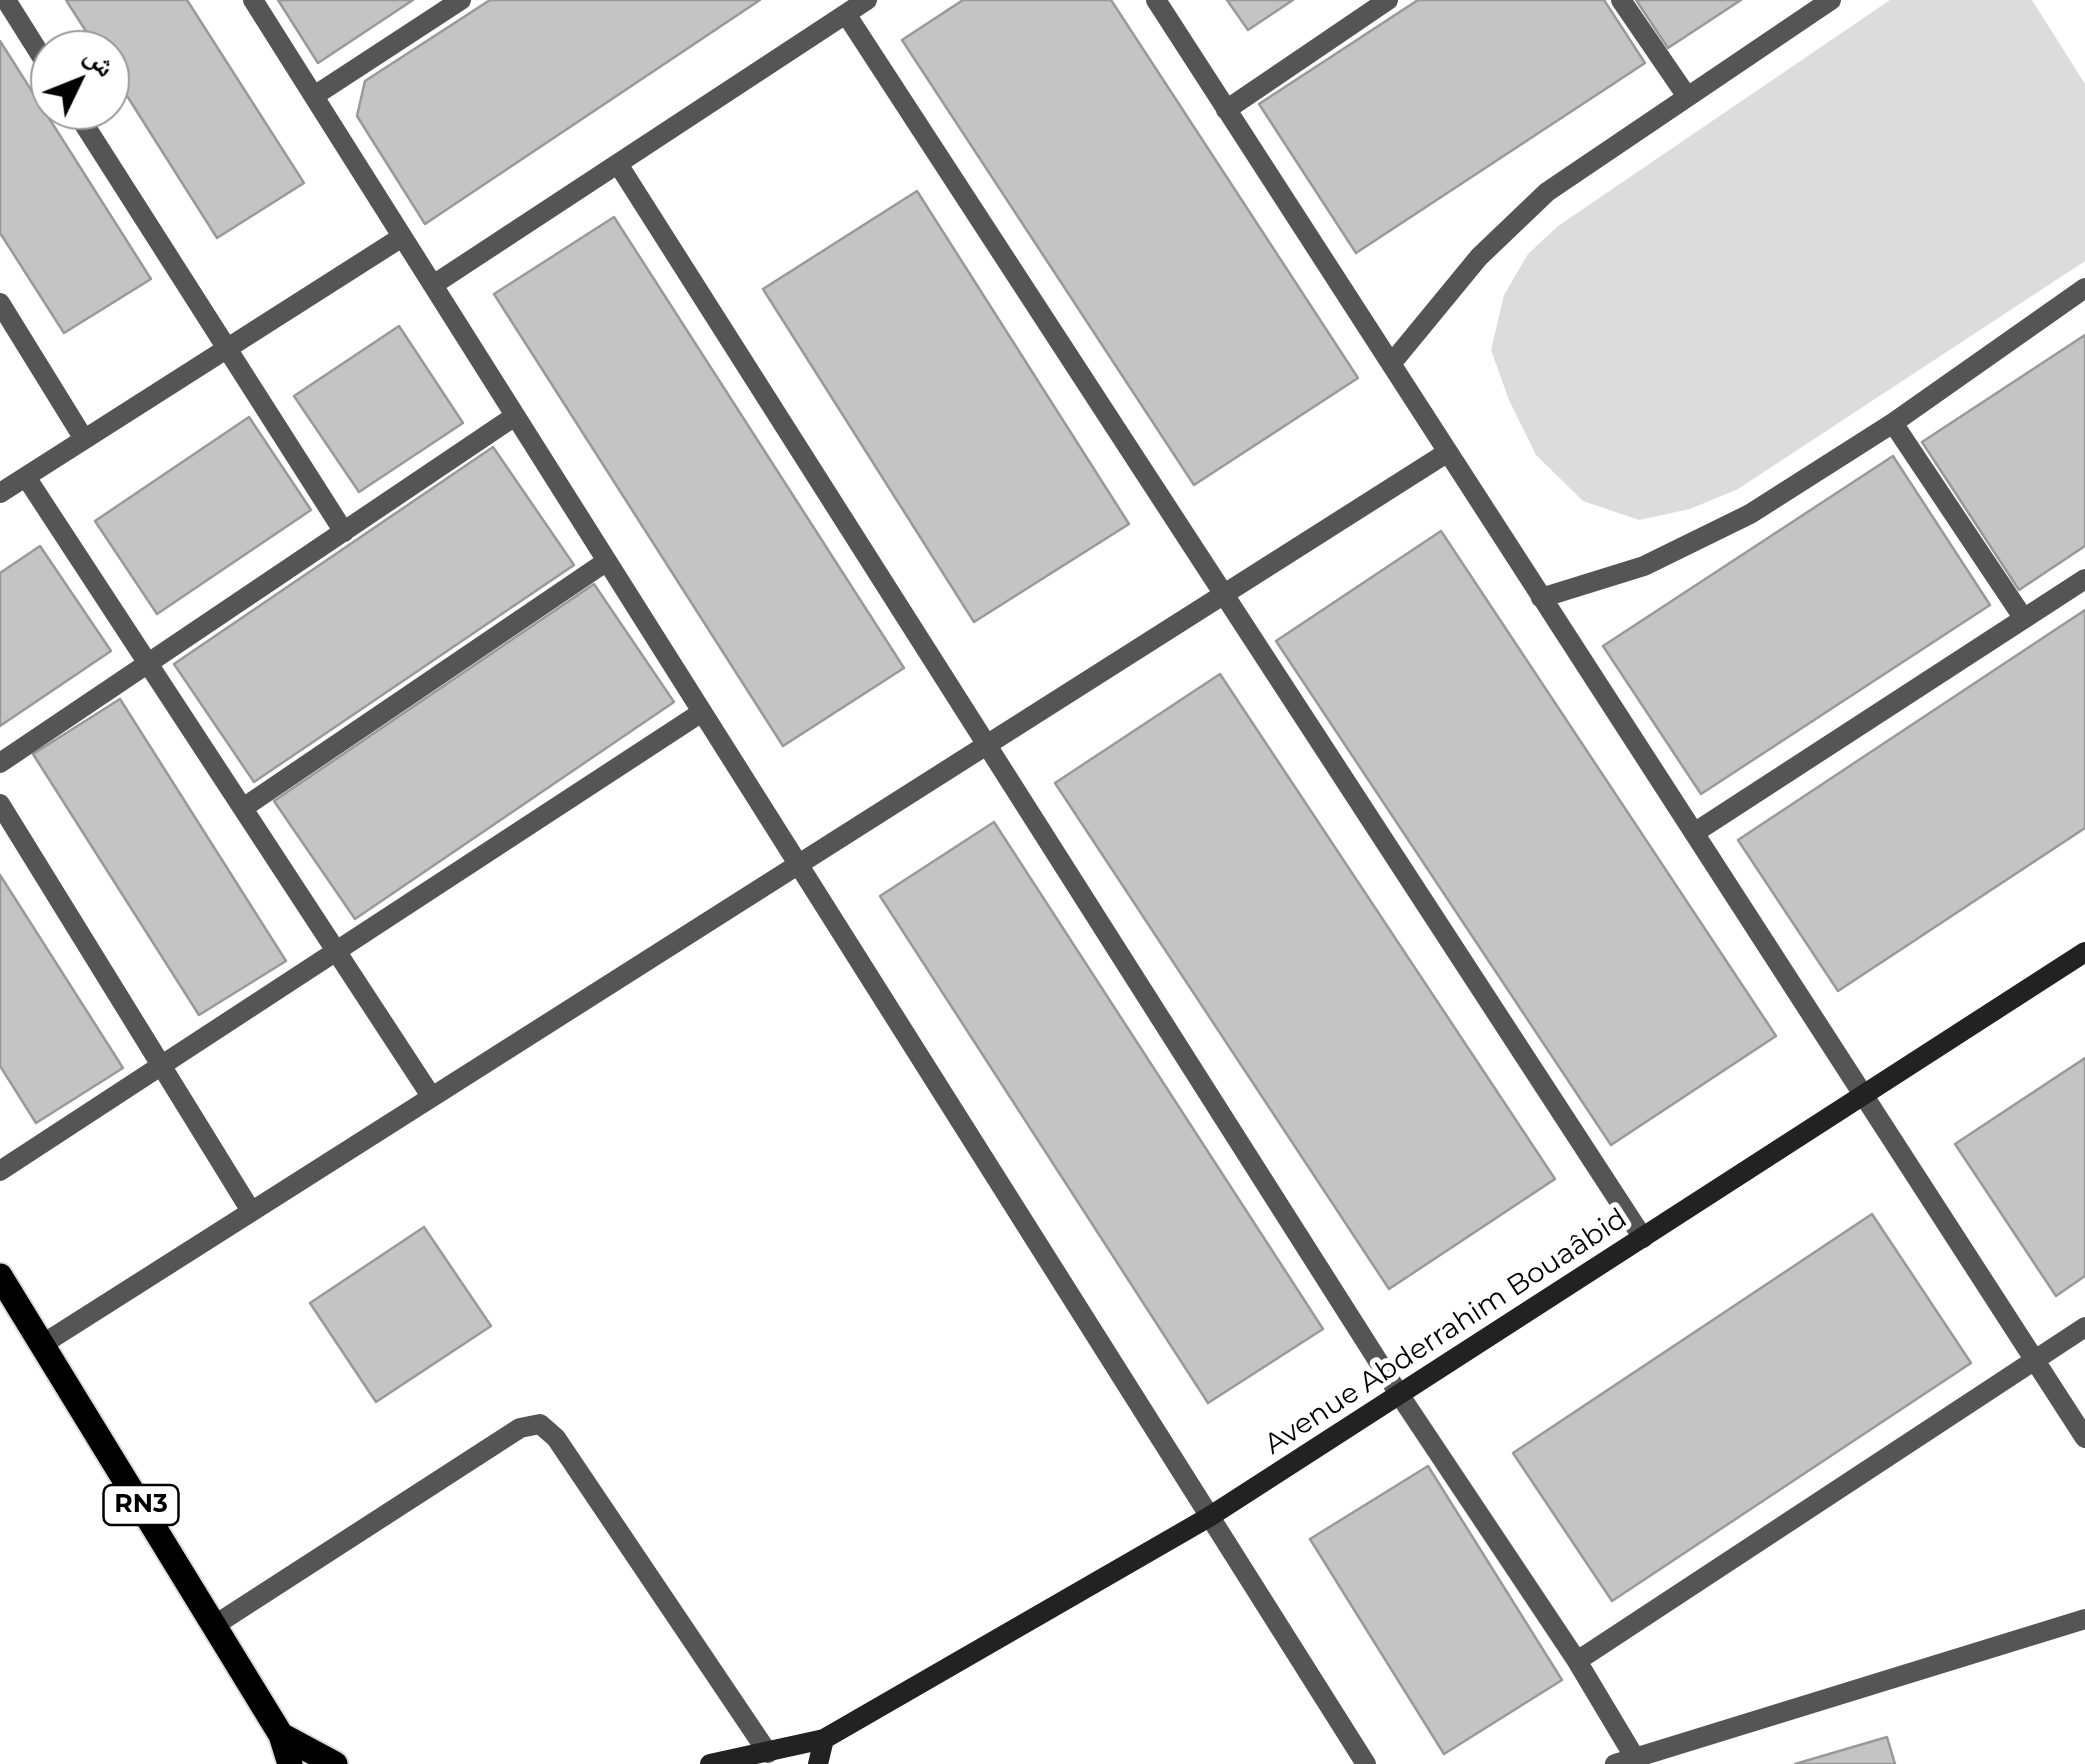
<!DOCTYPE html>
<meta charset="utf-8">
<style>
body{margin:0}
#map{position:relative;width:2085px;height:1764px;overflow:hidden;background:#fff;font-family:Montserrat,"Noto Naskh Arabic",sans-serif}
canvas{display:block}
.north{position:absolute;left:30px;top:30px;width:100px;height:100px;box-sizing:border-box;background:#fff;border:2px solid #999;border-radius:50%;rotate:47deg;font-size:28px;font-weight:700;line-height:40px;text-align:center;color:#000}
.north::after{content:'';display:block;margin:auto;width:35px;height:45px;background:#000;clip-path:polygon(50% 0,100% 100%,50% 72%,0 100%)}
</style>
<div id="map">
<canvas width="2085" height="1764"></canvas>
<div class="north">ش</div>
</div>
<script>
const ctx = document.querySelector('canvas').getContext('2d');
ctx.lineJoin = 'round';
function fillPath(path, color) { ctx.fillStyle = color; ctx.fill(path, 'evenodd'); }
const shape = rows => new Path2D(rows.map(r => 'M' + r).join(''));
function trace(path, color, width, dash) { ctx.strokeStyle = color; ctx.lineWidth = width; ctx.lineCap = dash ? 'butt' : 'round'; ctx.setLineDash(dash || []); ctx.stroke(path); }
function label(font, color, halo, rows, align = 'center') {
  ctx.font = font + ' Montserrat,sans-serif'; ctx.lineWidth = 10; ctx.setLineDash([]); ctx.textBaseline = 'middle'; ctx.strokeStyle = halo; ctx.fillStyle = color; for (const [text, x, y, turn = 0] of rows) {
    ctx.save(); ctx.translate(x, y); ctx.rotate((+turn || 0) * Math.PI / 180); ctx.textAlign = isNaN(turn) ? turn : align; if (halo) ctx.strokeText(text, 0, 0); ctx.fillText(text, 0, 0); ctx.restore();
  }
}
fillPath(shape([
 [1890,0,2032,0,2085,84,2085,261,1738,489,1690,509,1639,520,1583,501,1536,455,1509,400,1491,350,1504,295,1528,254,1558,226]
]), '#dcdcdc');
const building = shape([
 [66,0,187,0,304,183,217,238,110,69,110,50,98,50,66,0],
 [278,0,413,0,318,63,278,0],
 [490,0,760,0,425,224,357,116,365,81,490,0],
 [963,0,1111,0,1358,378,1194,485,902,40,963,0],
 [1227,0,1293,0,1248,30,1227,0],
 [1418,0,1604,0,1645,63,1356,253,1259,104,1418,0],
 [1636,0,1741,0,1668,48,1636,0],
 [0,41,151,279,64,333,0,233,0,41],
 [917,191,1129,524,974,622,763,289,917,191],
 [614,217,904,668,783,746,494,294,614,217],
 [399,326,463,423,359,492,294,396,399,326],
 [2085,335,2085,546,2019,590,1922,442,2085,335],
 [249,417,311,510,157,614,95,521,249,417],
 [493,447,574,565,254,782,174,664,493,447],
 [1893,456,1990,605,1701,794,1603,646,1893,456],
 [1441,531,1776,1036,1611,1145,1276,641,1441,531],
 [40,546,111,651,0,726,0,573,40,546],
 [594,584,674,702,355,919,274,801,594,584],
 [2085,610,2085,828,1838,991,1738,840,2085,610],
 [1220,674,1555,1179,1389,1289,1055,783,1220,674],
 [120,699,286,961,199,1015,33,754,120,699],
 [994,822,1323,1329,1208,1403,880,896,994,822],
 [0,875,123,1068,36,1123,0,1066,0,875],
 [2085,1058,2085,1276,2056,1296,1955,1144,2085,1058],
 [1872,1214,1971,1363,1612,1601,1513,1453,1872,1214],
 [424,1227,491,1326,376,1402,310,1303,424,1227],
 [1428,1466,1562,1680,1444,1754,1310,1539,1428,1466],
 [1887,1737,1895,1764,1795,1764,1887,1737]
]);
fillPath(building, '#c4c4c4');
trace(building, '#999', 2.5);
const primary = shape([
 [0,1276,281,1735,290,1764],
 [281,1735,335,1764]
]);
trace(primary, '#dbdbdb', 29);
trace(shape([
 [6,0,50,70],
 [253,0,1366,1764],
 [1156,0,2085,1438],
 [1621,0,1686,95],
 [846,14,1643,1238],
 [314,96,461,0],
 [75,110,344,532],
 [1226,110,1388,0],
 [618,164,1399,1394,1577,1661,1635,1758],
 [433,285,867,0],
 [0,303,84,439],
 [1391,364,1479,257,1547,192,1831,0],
 [1893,423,2024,619],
 [26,477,431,1096],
 [0,493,402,237],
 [1541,598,1644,566,1750,514,1893,423,2085,288],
 [0,763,515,416],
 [0,804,251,1211],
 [243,808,607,561],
 [1694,833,2085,579],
 [0,1171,702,712],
 [43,1344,1448,452],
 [215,1625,520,1428,540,1424,556,1438,768,1753],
 [1577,1661,2085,1327],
 [1615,1764,2085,1619]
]), '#555', 20);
trace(shape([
 [710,1764,824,1739,1209,1517,2085,952],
 [818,1764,824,1739]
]), '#222', 20);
trace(primary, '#000', 25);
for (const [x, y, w] of [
 [141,1505,75]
]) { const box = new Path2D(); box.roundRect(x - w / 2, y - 20, w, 40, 8); ctx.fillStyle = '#fff'; ctx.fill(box); trace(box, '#000', 2.5); }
label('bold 25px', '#000', null, [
 ["RN3",141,1505]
]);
label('28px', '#000', '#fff', [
 ["Avenue Abderrahim Bouaâbid",1446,1332,-33]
]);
</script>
